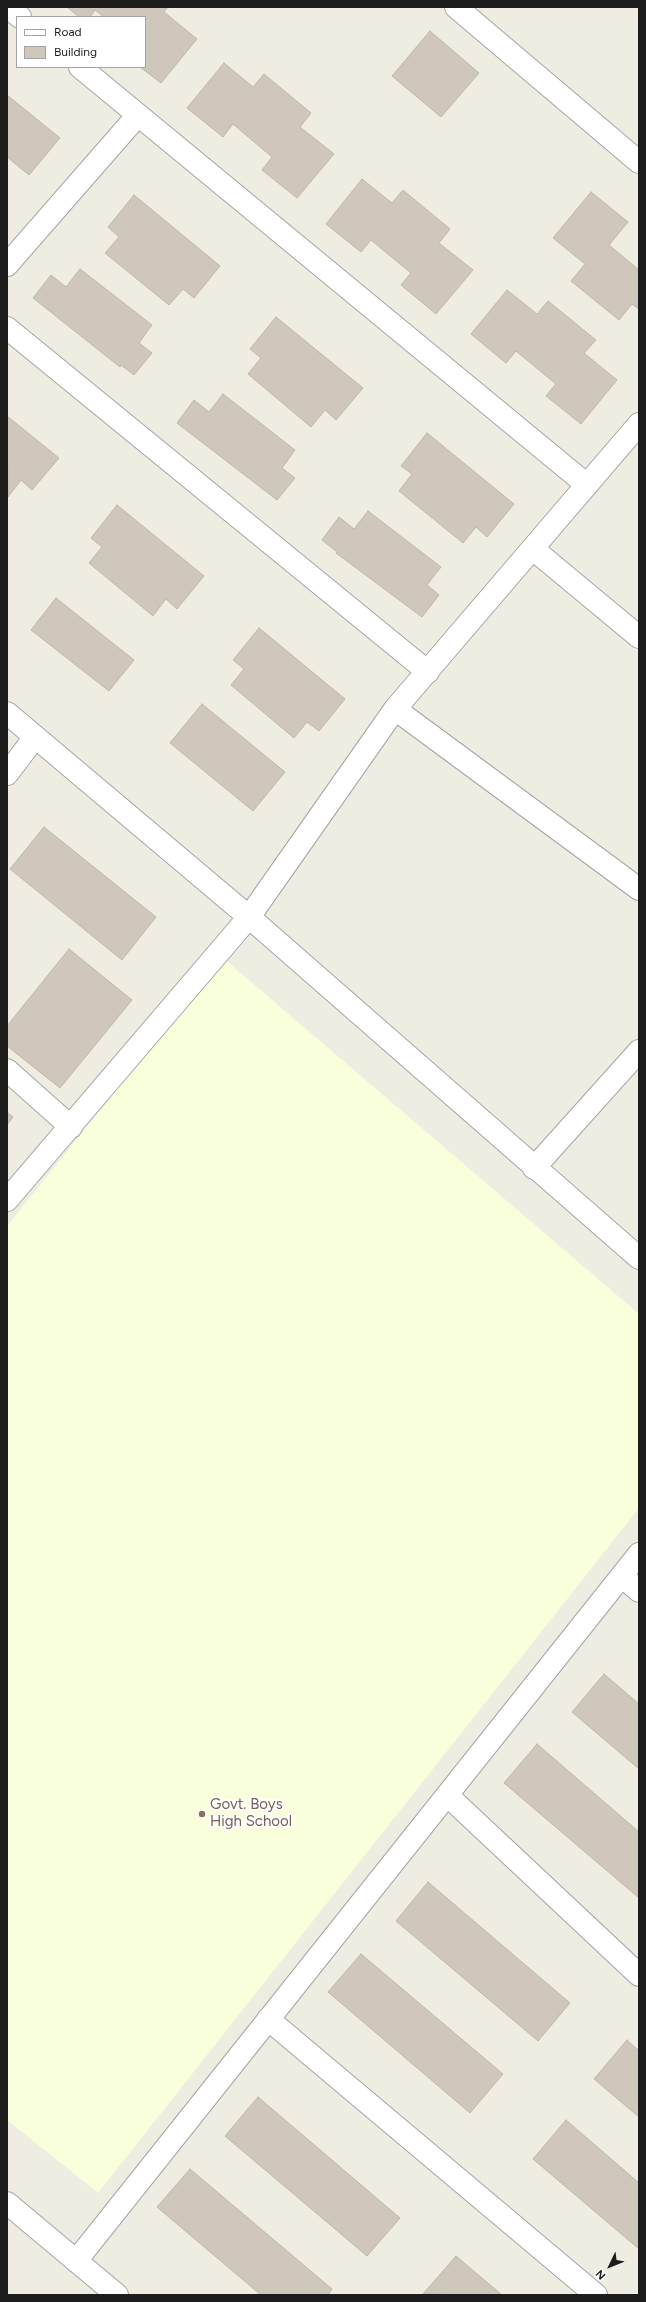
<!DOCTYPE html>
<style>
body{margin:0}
#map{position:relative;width:646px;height:2302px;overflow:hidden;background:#efede2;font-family:Figtree,sans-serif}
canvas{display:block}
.frame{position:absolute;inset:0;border:8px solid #1d1d1d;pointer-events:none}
.legend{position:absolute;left:16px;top:16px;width:130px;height:52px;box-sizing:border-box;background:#fff;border:1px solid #a5a5a5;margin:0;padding:5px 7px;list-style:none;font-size:12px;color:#1d1d1d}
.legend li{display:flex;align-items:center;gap:8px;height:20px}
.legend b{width:20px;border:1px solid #a5a5a5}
.north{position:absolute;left:590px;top:2246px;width:40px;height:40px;-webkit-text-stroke:3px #fff;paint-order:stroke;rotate:227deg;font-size:11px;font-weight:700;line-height:16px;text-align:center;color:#1d1d1d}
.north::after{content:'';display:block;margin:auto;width:14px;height:18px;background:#1d1d1d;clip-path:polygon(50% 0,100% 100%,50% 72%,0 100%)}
</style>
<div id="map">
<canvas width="646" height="2302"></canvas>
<div class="frame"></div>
<ul class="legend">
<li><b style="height:5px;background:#fff"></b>Road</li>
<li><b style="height:11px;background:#cfc7bb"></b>Building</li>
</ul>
<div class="north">N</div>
</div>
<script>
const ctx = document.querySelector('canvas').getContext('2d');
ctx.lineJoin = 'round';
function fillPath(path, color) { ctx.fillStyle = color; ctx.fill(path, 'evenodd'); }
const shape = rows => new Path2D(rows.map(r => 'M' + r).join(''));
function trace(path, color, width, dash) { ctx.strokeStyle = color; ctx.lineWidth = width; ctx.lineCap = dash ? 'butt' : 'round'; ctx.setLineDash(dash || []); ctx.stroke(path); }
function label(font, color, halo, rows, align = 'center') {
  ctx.font = font + ' Figtree,sans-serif'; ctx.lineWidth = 4; ctx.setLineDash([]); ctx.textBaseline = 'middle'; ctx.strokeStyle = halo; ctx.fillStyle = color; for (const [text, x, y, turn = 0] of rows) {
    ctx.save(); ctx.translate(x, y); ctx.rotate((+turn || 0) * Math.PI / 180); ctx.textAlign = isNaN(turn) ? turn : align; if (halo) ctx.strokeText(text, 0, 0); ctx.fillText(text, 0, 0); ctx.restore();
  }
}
fillPath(shape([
 [223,958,639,1314,639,1508,98,2193,7,2120,7,1226]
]), '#f9ffdb');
const building = shape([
 [67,7,168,7,164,12,197,39,161,83,140,67,145,67,145,17,104,17,95,10,90,17,79,17,67,7],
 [430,31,479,73,441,117,392,76,430,31],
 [224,63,253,87,264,74,311,113,300,127,334,154,297,198,262,170,272,157,233,124,223,137,187,108,224,63],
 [7,95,60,138,29,175,7,157,7,95],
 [362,179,392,203,403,190,450,229,439,243,473,270,436,314,401,285,411,273,371,240,361,252,326,224,362,179],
 [591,192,628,222,609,245,639,270,639,309,632,304,619,320,571,281,585,264,553,238,591,192],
 [134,195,220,266,194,298,183,289,169,305,105,253,119,237,108,227,134,195],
 [80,269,152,325,139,343,152,353,134,375,121,365,120,367,33,298,51,275,66,287,80,269],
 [507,290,537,314,548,301,596,340,584,353,617,380,581,424,546,396,556,384,516,351,506,363,471,334,507,290],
 [276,317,363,388,336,420,325,410,311,427,248,374,261,358,250,349,276,317],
 [223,394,295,450,282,468,295,478,277,500,177,423,194,400,209,412,223,394],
 [7,416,59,458,32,490,21,480,8,497,7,416],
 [427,433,514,504,487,537,476,527,463,543,399,491,412,474,401,466,427,433],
 [117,505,204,576,177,609,166,599,153,616,89,563,102,547,91,538,117,505],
 [368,511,441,567,427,585,439,595,422,617,336,553,337,552,322,540,339,517,354,529,368,511],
 [56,598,134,660,109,691,31,630,56,598],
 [259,628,345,699,319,731,307,722,294,738,231,685,244,669,233,660,259,628],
 [202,704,285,772,253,811,170,743,202,704],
 [44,827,156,917,122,960,10,869,44,827],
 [69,949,132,1000,60,1088,7,1046,7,1026,69,949],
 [7,1112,13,1117,7,1125,7,1112],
 [604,1674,639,1704,639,1769,572,1712,604,1674],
 [537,1744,639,1832,639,1898,504,1783,537,1744],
 [428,1882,570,2003,538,2041,396,1921,428,1882],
 [361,1954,503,2074,470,2113,328,1992,361,1954],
 [627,2040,639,2051,639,2117,594,2079,627,2040],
 [258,2097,400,2218,367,2256,225,2136,258,2097],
 [566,2120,639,2183,639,2249,533,2159,566,2120],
 [190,2169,332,2289,328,2295,261,2295,157,2207,190,2169],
 [456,2256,502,2295,423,2294,456,2256]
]);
fillPath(building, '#cfc7bb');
trace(building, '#c1b6a4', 1);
const minor = shape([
 [8,7,20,17],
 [456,7,639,162],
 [80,67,587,485],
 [7,265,138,115],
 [7,328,428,672],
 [533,549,639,637],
 [395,709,639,889],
 [7,713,249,917,639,1258],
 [7,774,35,737],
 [7,1070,71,1127],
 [534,1168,639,1051],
 [7,1200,249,917,395,709,639,424],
 [622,1576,639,1591],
 [447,1795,639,1975],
 [268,2019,596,2295],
 [76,2261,639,1554]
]);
const tertiary = shape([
 [7,2203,117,2295]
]);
trace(minor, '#a4a4a4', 24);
trace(tertiary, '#a4a4a4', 24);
trace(minor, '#fff', 22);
trace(tertiary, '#fff', 22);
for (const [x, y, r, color] of [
 [202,1814,4,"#8d6e63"]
]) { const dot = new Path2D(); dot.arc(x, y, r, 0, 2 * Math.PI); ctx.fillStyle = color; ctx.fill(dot); trace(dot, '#fff', 1.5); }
label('15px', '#785e54', '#fff', [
 ["Govt. Boys",210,1805],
 ["High School",210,1822]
], 'left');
</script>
